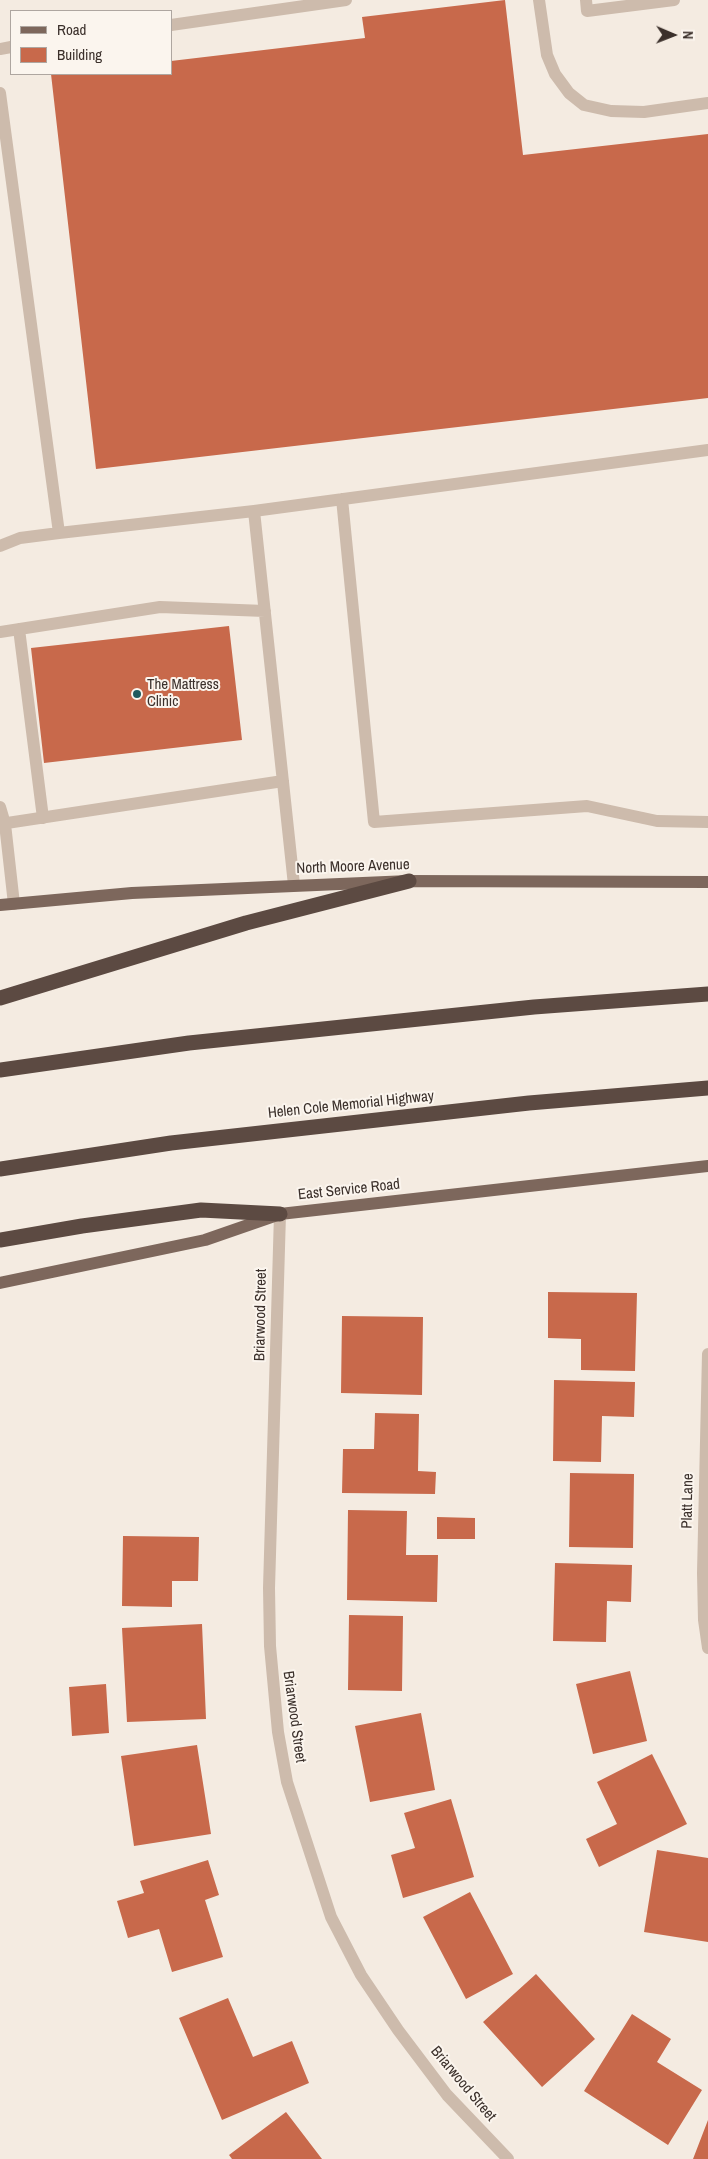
<!DOCTYPE html>
<style>
body{margin:0}
#map{position:relative;width:708px;height:2159px;overflow:hidden;background:#f4ebe1;font-family:"Archivo Narrow",sans-serif}
canvas{display:block}
.legend{position:absolute;left:10px;top:10px;width:162px;height:65px;box-sizing:border-box;background:#fbf5ee;border:1px solid #aea6a0;margin:0;padding:6px 9px;list-style:none;font-size:15px;color:#3b302b}
.legend li{display:flex;align-items:center;gap:10px;height:25px}
.legend b{width:25px;border:1px solid #aea6a0}
.north{position:absolute;left:648px;top:10px;width:50px;height:50px;-webkit-text-stroke:4px #fbf5ee;paint-order:stroke;rotate:91deg;font-size:14px;font-weight:700;line-height:20px;text-align:center;color:#3b302b}
.north::after{content:'';display:block;margin:auto;width:18px;height:22px;background:#3b302b;clip-path:polygon(50% 0,100% 100%,50% 72%,0 100%)}
</style>
<div id="map">
<canvas width="708" height="2159"></canvas>
<ul class="legend">
<li><b style="height:6px;background:#7d675c"></b>Road</li>
<li><b style="height:14px;background:#c8694b"></b>Building</li>
</ul>
<div class="north">N</div>
</div>
<script>
const ctx = document.querySelector('canvas').getContext('2d');
ctx.lineJoin = 'round';
function fillPath(path, color) { ctx.fillStyle = color; ctx.fill(path, 'evenodd'); }
const shape = rows => new Path2D(rows.map(r => 'M' + r).join(''));
function trace(path, color, width, dash) { ctx.strokeStyle = color; ctx.lineWidth = width; ctx.lineCap = dash ? 'butt' : 'round'; ctx.setLineDash(dash || []); ctx.stroke(path); }
function label(font, color, halo, rows, align = 'center') {
  ctx.font = font + ' "Archivo Narrow",sans-serif'; ctx.lineWidth = 4; ctx.setLineDash([]); ctx.textBaseline = 'middle'; ctx.strokeStyle = halo; ctx.fillStyle = color; for (const [text, x, y, turn = 0] of rows) {
    ctx.save(); ctx.translate(x, y); ctx.rotate((+turn || 0) * Math.PI / 180); ctx.textAlign = isNaN(turn) ? turn : align; if (halo) ctx.strokeText(text, 0, 0); ctx.fillText(text, 0, 0); ctx.restore();
  }
}
fillPath(shape([
 [505,0,523,155,708,134,708,398,96,469,51,74,171,74,171,61,365,38,362,17],
 [229,626,242,740,44,763,31,648],
 [548,1292,637,1293,635,1371,581,1370,581,1339,548,1338],
 [342,1316,423,1317,422,1395,341,1393],
 [554,1380,635,1382,634,1417,602,1416,601,1462,553,1461],
 [375,1413,419,1414,418,1471,436,1472,435,1494,342,1493,343,1449,374,1449],
 [570,1473,634,1474,633,1548,569,1547],
 [348,1510,407,1511,406,1555,438,1555,437,1602,347,1600],
 [437,1517,475,1518,475,1539,437,1539],
 [123,1536,199,1537,198,1581,172,1581,172,1607,122,1606],
 [555,1563,632,1565,631,1602,607,1601,606,1642,553,1641],
 [349,1615,403,1616,402,1691,348,1690],
 [202,1624,206,1719,127,1722,122,1628],
 [630,1671,647,1741,593,1754,576,1684],
 [106,1684,109,1733,72,1736,69,1687],
 [421,1713,435,1790,370,1802,355,1726],
 [197,1745,211,1834,134,1846,121,1756],
 [652,1754,687,1824,599,1867,586,1839,617,1824,597,1782],
 [451,1799,474,1877,403,1898,391,1855,415,1848,404,1813],
 [657,1850,708,1858,708,1942,644,1932],
 [208,1860,219,1895,205,1900,223,1957,172,1972,159,1929,128,1938,117,1901,144,1893,140,1881],
 [470,1892,513,1974,466,1999,423,1917],
 [536,1974,595,2039,542,2087,483,2022],
 [228,1998,253,2057,292,2041,309,2083,222,2120,179,2018],
 [632,2014,671,2039,657,2062,702,2090,668,2145,584,2091],
 [286,2112,322,2159,232,2159,229,2155],
 [708,2120,708,2159,693,2159]
]), '#c8694b');
trace(shape([
 [539,0,547,55,555,74,569,93,584,105,611,111,644,112,708,103],
 [586,0,587,11,674,0],
 [171,25,346,0],
 [0,49,11,47],
 [0,93,59,533],
 [342,499,374,822,587,806,657,821,708,822],
 [254,511,294,885],
 [0,546,20,538,59,533,254,511,708,450],
 [19,629,43,818],
 [0,632,160,607,265,611],
 [0,807,5,824,14,904],
 [0,824,283,781],
 [280,1214,269,1588,270,1646,278,1732,287,1782,331,1917,361,1975,398,2030,447,2095,508,2159],
 [708,1354,703,1573,704,1620,708,1648]
]), '#cdbbac', 12);
trace(shape([
 [0,905,132,893,409,881,708,882],
 [0,1283,205,1240,280,1214,708,1166]
]), '#7d675c', 12);
trace(shape([
 [0,998,246,923,409,881],
 [0,1070,189,1043,534,1007,708,994],
 [0,1169,171,1143,529,1103,708,1088],
 [0,1240,82,1226,201,1210,280,1214]
]), '#5c4a42', 15);
for (const [x, y, r, color] of [
 [137,694,5,"#1f5a5e"]
]) { const dot = new Path2D(); dot.arc(x, y, r, 0, 2 * Math.PI); ctx.fillStyle = color; ctx.fill(dot); trace(dot, '#fbf5ee', 2); }
label('15px', '#3b302b', '#fbf5ee', [
 ["The Mattress",147,685],
 ["Clinic",147,702]
], 'left');
label('15px', '#3b302b', '#fbf5ee', [
 ["North Moore Avenue",353,867,-2],
 ["Helen Cole Memorial Highway",351,1105,-6],
 ["East Service Road",349,1190,-6],
 ["Briarwood Street",261,1315,-89],
 ["Platt Lane",688,1501,-89],
 ["Briarwood Street",294,1717,82],
 ["Briarwood Street",463,2084,50]
]);
</script>
